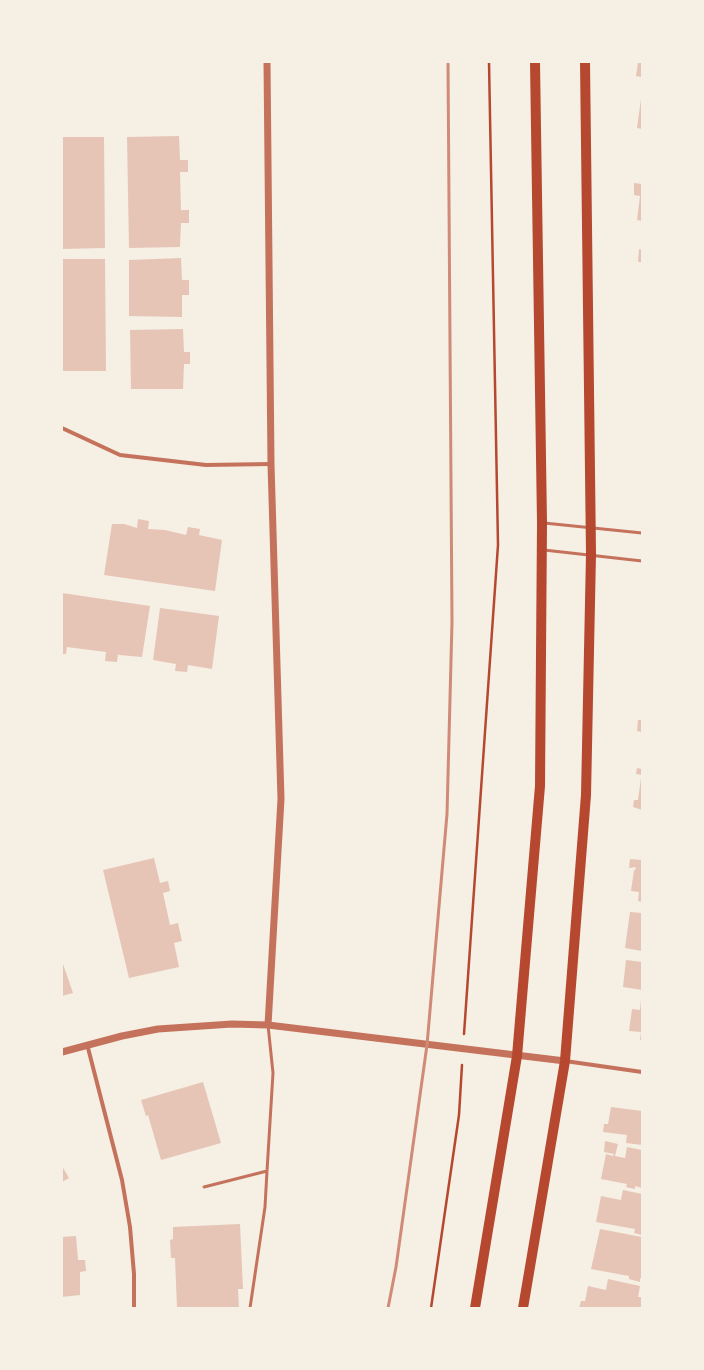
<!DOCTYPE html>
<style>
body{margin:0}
#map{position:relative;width:704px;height:1370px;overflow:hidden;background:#f6efe4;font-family:"Noto Sans",sans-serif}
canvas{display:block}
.frame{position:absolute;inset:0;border:63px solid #f6efe4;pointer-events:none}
</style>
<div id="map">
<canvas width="704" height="1370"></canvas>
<div class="frame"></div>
</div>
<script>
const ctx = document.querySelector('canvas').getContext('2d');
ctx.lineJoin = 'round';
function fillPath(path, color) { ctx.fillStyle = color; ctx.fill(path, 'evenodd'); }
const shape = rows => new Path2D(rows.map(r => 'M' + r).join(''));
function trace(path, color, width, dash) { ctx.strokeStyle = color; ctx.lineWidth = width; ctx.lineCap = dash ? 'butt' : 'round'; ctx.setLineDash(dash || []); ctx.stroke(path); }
fillPath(shape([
 [638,62,642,62,642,77,636,76],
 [641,99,642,99,642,129,637,128],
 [179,136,180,160,188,160,188,172,180,172,181,210,189,210,189,223,181,223,180,247,129,248,127,137],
 [62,137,104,137,105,248,62,249],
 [634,183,642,184,642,221,637,220,640,196,634,195],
 [639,249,642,250,642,262,638,262],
 [181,258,182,280,189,280,189,295,182,295,182,317,129,316,129,260],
 [62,259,105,259,106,371,62,371],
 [183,329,184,352,190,352,190,364,184,364,183,389,131,389,130,330],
 [138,519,149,521,148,529,165,530,186,535,188,527,200,529,199,535,222,540,215,591,104,575,112,524,124,524,137,528],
 [62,593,150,606,142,657,119,655,118,654,117,662,105,661,106,652,67,647,66,654,62,654],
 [160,608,219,616,212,669,188,665,187,672,175,671,176,664,153,660],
 [638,720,642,720,642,732,637,731],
 [637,768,642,769,642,775,636,774],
 [641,778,642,779,642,810,633,807,634,800,638,800],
 [154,858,160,883,168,881,170,891,163,893,170,925,178,923,182,941,174,943,179,967,129,978,103,870],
 [630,859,642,860,642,902,638,901,639,892,631,891,634,870,635,870,636,867,629,868],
 [630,912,642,913,642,951,625,948],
 [626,960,642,962,642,990,623,987],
 [62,961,73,993,62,996],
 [641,999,642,999,642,1041,640,1040,641,1032,629,1031,632,1009,640,1010],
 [203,1082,221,1143,161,1160,148,1115,146,1116,141,1100],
 [611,1107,642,1111,642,1145,626,1143,627,1135,603,1132,604,1124,608,1124],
 [605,1141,618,1144,615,1156,625,1158,627,1147,642,1150,642,1188,635,1186,635,1189,626,1187,627,1184,601,1179,606,1154,613,1156,614,1154,604,1152],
 [62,1166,69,1178,62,1182],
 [623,1190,642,1194,642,1235,634,1233,635,1229,596,1222,601,1196,621,1200],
 [240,1224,243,1289,238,1289,239,1308,177,1308,175,1258,171,1258,170,1240,173,1239,173,1227],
 [600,1229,642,1237,642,1279,640,1278,640,1282,629,1279,629,1276,591,1269],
 [76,1236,78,1260,85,1260,86,1271,80,1272,80,1295,62,1297,62,1237],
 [608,1279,640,1286,638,1297,642,1297,642,1308,579,1308,581,1301,585,1301,588,1286,606,1290]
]), '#e6c5b7');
trace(shape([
 [464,1034,498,545,489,62],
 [431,1308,459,1115,462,1065]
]), '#b5482f', 2.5);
trace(shape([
 [544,523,642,533],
 [544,550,642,561],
 [204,1187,267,1171],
 [250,1308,265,1207,267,1171,273,1073,268,1025]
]), '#c5725c', 3);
trace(shape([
 [62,428,120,455,206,465,271,464],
 [87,1044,122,1180,130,1227,134,1274,134,1308],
 [565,1061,642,1072]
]), '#c5725c', 4);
trace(shape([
 [267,62,271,464,281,799,268,1025],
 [62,1052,122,1036,158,1029,232,1024,268,1025,565,1061]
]), '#c5725c', 7);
trace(shape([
 [475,1308,517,1056,540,786,542,523,535,62],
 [523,1308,565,1061,586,795,591,554,585,62]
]), '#b5482f', 10);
trace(shape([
 [388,1308,396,1267,427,1045,447,814,452,622,448,62]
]), '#cf8b77', 3);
</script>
